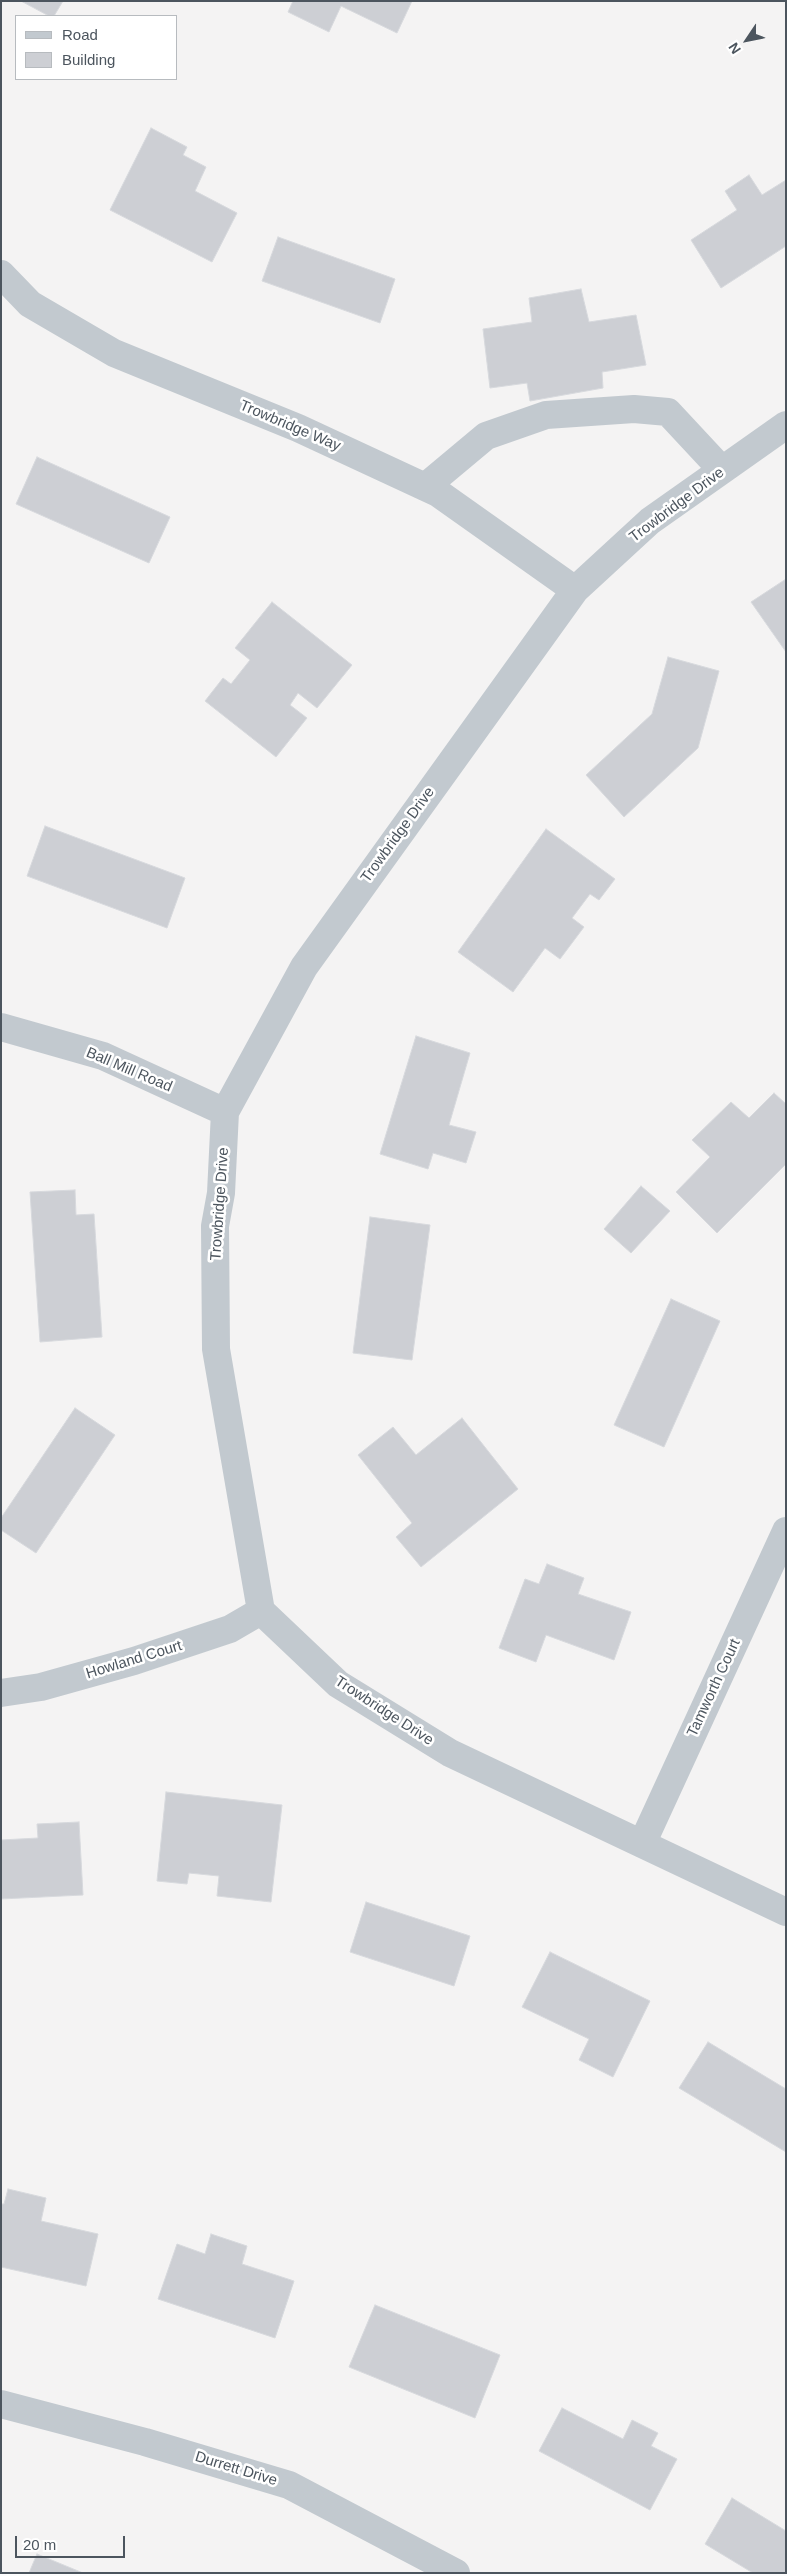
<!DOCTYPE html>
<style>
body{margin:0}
#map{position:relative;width:787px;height:2574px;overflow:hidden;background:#f4f3f3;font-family:Helvetica,sans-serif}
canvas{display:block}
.frame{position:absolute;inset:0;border:2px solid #4c555e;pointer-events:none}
.legend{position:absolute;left:15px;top:15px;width:162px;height:65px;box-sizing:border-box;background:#fff;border:1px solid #b7bbbf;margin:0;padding:6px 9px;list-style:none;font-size:15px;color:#4c555e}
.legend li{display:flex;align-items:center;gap:10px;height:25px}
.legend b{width:25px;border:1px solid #b7bbbf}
.north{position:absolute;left:722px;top:15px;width:50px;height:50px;-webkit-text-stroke:4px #fff;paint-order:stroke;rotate:236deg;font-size:14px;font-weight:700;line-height:20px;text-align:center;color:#4c555e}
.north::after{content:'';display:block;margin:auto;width:18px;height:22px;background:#4c555e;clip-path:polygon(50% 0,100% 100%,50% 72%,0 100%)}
.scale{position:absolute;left:15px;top:2536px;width:110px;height:22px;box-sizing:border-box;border:2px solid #4c555e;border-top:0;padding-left:6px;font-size:15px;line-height:18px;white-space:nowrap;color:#4c555e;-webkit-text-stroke:4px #fff;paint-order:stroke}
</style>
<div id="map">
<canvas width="787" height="2574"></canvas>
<div class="frame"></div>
<ul class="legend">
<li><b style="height:6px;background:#c2c9cf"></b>Road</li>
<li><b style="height:14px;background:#cdcfd4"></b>Building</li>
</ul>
<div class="north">N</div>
<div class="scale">20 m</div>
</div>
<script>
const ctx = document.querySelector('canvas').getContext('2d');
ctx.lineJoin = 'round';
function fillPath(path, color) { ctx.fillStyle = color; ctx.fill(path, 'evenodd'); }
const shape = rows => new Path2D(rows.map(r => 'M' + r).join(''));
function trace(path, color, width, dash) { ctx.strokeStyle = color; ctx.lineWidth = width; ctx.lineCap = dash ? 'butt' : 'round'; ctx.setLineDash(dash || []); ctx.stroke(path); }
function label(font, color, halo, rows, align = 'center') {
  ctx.font = font + ' Helvetica,sans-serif'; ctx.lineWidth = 5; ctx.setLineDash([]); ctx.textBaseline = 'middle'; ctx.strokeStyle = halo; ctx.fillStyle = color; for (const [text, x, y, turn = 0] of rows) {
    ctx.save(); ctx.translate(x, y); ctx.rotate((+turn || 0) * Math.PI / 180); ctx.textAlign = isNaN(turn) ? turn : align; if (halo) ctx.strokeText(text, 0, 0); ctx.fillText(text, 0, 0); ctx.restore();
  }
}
const building = shape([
 [21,1,63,1,54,16,49,16,21,1],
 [293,1,412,1,397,33,341,6,329,32,288,12,293,1],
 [151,128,187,147,183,155,206,167,195,191,237,213,212,262,110,210,151,128],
 [749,175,762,195,786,180,786,246,721,288,691,240,737,210,725,191,749,175],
 [278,237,395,279,380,323,262,281,278,237],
 [581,289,589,322,636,315,646,365,602,372,603,388,530,401,527,383,490,388,483,329,532,322,529,298,581,289],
 [37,457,170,517,149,563,16,504,37,457],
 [786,579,786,652,751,602,786,579],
 [272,602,352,665,317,708,298,693,290,705,307,718,276,757,205,701,223,678,231,684,250,660,235,648,272,602],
 [668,657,719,671,698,748,624,817,586,775,652,714,668,657],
 [45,826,185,878,167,928,27,876,45,826],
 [546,829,615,879,599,900,590,894,572,918,584,927,560,959,545,948,513,992,458,952,546,829],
 [416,1036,470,1053,449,1125,476,1132,466,1163,433,1153,428,1169,380,1154,416,1036],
 [774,1093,786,1104,786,1164,717,1233,676,1192,710,1157,692,1140,731,1102,749,1118,774,1093],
 [641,1186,670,1211,631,1253,604,1229,641,1186],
 [75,1190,76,1215,94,1214,102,1337,40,1342,30,1192,75,1190],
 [370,1217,430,1225,412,1360,353,1353,370,1217],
 [671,1299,720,1321,664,1447,614,1425,671,1299],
 [75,1408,115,1435,36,1553,1,1530,1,1518,75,1408],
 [462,1418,518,1489,421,1567,396,1537,412,1523,358,1455,393,1427,416,1455,462,1418],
 [547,1564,584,1578,578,1594,631,1612,614,1660,546,1635,536,1662,499,1648,525,1579,539,1584,547,1564],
 [166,1792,282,1805,271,1902,217,1896,219,1876,189,1873,187,1884,157,1881,166,1792],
 [79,1822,83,1895,1,1899,1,1840,38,1838,37,1824,79,1822],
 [366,1902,470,1936,454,1986,350,1952,366,1902],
 [550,1952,650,2001,613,2077,579,2060,589,2039,522,2007,550,1952],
 [708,2042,786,2089,786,2152,679,2088,708,2042],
 [8,2189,46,2198,41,2221,98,2234,86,2286,1,2267,1,2204,4,2204,8,2189],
 [211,2234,247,2246,242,2264,294,2281,275,2338,158,2299,177,2244,205,2254,211,2234],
 [375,2305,500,2355,475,2418,349,2367,375,2305],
 [562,2408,623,2439,632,2420,658,2433,651,2446,677,2459,650,2510,539,2451,562,2408],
 [732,2498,786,2531,786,2573,753,2573,705,2544,732,2498],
 [37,2554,83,2573,29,2573,37,2554]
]);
fillPath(building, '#cdcfd4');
trace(building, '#d7d9dd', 1);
trace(shape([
 [1,274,30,304,114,353,298,428,438,493,575,590],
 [786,425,650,521,575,590,304,967,225,1112,221,1193,215,1226,216,1349,261,1611,338,1684,450,1753,786,1912],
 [425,487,486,436,546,415,634,409,668,412,722,470],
 [1,1027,103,1056,225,1112],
 [1,1693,41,1687,134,1661,230,1629,261,1611],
 [642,1844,786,1531],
 [1,2404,145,2442,289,2485,456,2573]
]), '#c2c9cf', 28);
label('15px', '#4c555e', '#fff', [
 ["Trowbridge Way",290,426,23],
 ["Trowbridge Drive",677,505,-37],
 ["Trowbridge Drive",398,835,-54],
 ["Ball Mill Road",129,1070,23],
 ["Trowbridge Drive",220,1204,-86],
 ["Howland Court",134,1660,-17],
 ["Tamworth Court",714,1688,-65],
 ["Trowbridge Drive",384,1711,33],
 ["Durrett Drive",236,2469,17]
]);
</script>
